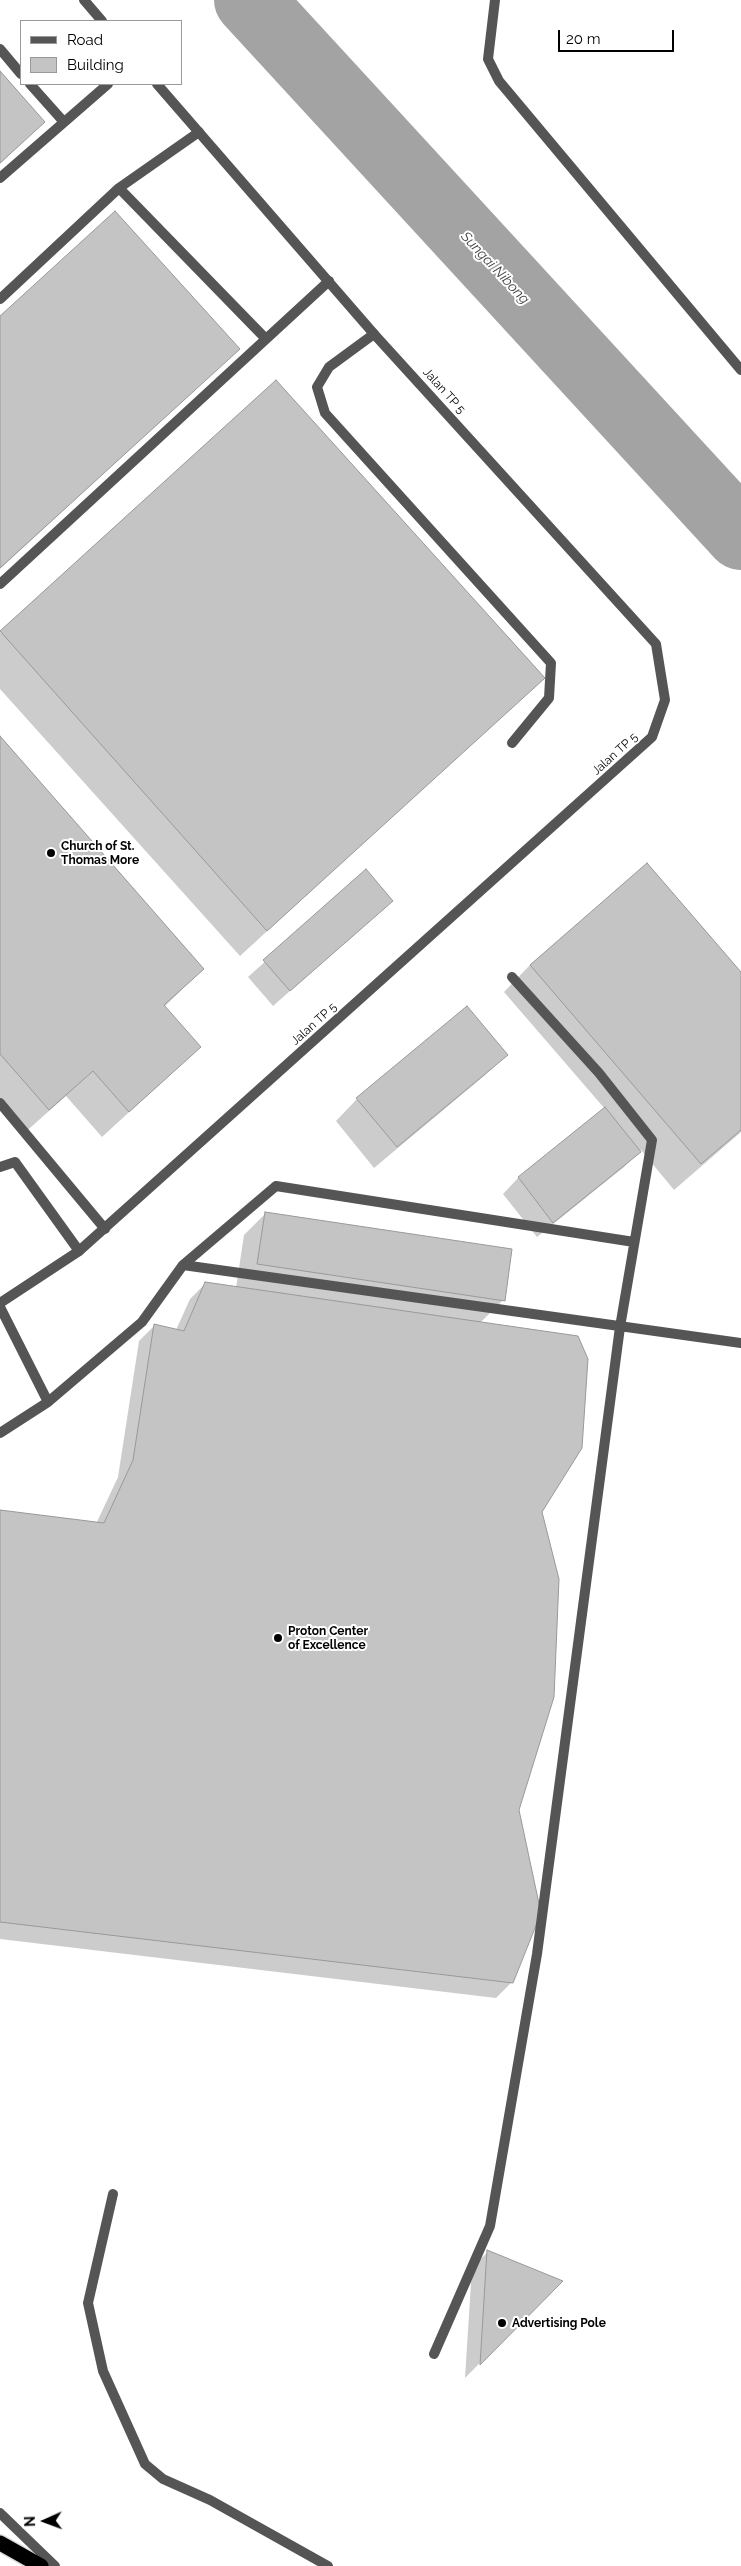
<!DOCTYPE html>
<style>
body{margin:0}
#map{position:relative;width:741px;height:2566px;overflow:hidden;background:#fff;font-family:Raleway,sans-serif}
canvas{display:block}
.legend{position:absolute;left:20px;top:20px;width:162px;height:65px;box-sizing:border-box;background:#fff;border:1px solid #999;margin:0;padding:6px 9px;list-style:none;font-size:15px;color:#000}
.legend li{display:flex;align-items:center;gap:10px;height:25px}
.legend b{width:25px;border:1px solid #999}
.north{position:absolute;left:20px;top:2496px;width:50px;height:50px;-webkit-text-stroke:4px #fff;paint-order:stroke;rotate:268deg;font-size:14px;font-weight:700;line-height:20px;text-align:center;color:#000}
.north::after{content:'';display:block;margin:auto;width:18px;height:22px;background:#000;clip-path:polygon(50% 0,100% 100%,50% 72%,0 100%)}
.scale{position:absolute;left:558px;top:30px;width:116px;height:22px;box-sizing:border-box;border:2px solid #000;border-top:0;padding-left:6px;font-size:15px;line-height:18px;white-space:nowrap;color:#000;-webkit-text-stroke:4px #fff;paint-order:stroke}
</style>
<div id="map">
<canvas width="741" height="2566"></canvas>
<ul class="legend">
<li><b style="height:6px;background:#555"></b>Road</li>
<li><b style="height:14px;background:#c4c4c4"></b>Building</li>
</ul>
<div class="north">N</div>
<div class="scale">20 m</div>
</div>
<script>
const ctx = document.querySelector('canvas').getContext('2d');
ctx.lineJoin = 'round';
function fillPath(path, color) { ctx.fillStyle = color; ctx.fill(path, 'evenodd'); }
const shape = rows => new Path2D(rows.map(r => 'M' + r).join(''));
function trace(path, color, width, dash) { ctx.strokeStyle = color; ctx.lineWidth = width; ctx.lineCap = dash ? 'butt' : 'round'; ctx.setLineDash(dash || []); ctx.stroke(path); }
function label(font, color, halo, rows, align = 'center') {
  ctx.font = font + ' Raleway,sans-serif'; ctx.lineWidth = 4; ctx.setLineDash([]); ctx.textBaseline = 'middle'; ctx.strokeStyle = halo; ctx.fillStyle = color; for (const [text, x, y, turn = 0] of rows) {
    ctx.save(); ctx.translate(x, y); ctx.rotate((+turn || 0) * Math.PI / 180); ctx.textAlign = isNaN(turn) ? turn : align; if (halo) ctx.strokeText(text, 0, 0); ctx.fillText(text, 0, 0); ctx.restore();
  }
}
fillPath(shape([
 [0,73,44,122,0,164],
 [0,317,238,349,0,569],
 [276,382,543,678,240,956,0,689,0,633],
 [0,738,203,969,164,1007,200,1047,102,1137,66,1096,22,1135,0,1110],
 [647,864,741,974,741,1132,674,1190,641,1150,624,1167,537,1237,503,1194,518,1178,605,1109,504,992,530,965],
 [366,871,392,901,273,1006,248,977],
 [506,1055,484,1076,374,1168,336,1121,357,1099],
 [266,1213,503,1300,480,1323,540,1512,518,1810,512,1982,496,1998,0,1939,0,1512,96,1524,118,1477,139,1341,155,1325,176,1330,190,1299,206,1283,236,1288,244,1235],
 [488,2252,561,2281,465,2378,472,2267]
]), '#0003');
trace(shape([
 [249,0,741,535]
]), '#a3a3a3', 70);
const building = shape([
 [0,71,45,122,0,163,0,71],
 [115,211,240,349,0,568,0,316,115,211],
 [276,380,545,678,267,931,0,631,276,380],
 [0,736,204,969,164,1005,201,1047,129,1112,93,1071,49,1110,0,1054,0,736],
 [647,863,741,972,741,1130,701,1164,530,965,647,863],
 [366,869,393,901,290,991,263,960,366,869],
 [467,1006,508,1055,397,1147,356,1098,467,1006],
 [605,1107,641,1152,553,1223,518,1177,605,1107],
 [265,1212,512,1249,505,1301,257,1264,265,1212],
 [205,1282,578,1336,588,1359,582,1448,542,1512,559,1579,554,1697,519,1810,541,1913,513,1983,0,1922,0,1510,104,1523,133,1460,154,1324,184,1331,205,1282],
 [487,2250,563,2281,480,2365,487,2250]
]);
fillPath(building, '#c4c4c4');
trace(building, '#999', 1);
const highway = shape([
 [0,2543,41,2566]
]);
trace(highway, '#dbdbdb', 18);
trace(shape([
 [495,0,488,59,499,81,741,370],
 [0,49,21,74],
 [30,84,63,121],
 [0,178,108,84],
 [119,188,266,339],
 [0,299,119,188,199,132],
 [374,334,329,367,317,387,325,413,551,663,549,698,512,743],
 [0,584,329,281],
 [0,1103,105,1229],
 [0,1167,15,1162,79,1251],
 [183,1265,741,1343],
 [0,1307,48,1402],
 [0,1433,48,1402,142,1322,183,1265,276,1186,634,1242],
 [113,2194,88,2303,103,2371,145,2464,163,2479,210,2500,328,2566],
 [434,2354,490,2226,537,1954,620,1327,652,1140,599,1073,512,977],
 [0,2513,55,2566]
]), '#555', 10);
trace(shape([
 [84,0,102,21],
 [0,1303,79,1251,652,737,665,700,656,644,374,334,157,84]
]), '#555', 10);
trace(highway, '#000', 15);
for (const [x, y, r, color] of [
 [51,853,5,"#000"],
 [278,1638,5,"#000"],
 [502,2323,5,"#000"]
]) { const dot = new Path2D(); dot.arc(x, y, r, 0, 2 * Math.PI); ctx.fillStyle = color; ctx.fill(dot); trace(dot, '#fff', 2); }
label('12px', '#000', '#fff', [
 ["Jalan TP 5",444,391,48],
 ["Jalan TP 5",615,754,-42],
 ["Jalan TP 5",314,1024,-42]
]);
label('bold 12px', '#000', '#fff', [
 ["Church of St.",61,846],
 ["Thomas More",61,860],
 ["Proton Center",288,1631],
 ["of Excellence",288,1645],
 ["Advertising Pole",512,2323]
], 'left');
label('italic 14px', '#444', '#fff', [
 ["Sungai Nibong",495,268,47]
]);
</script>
